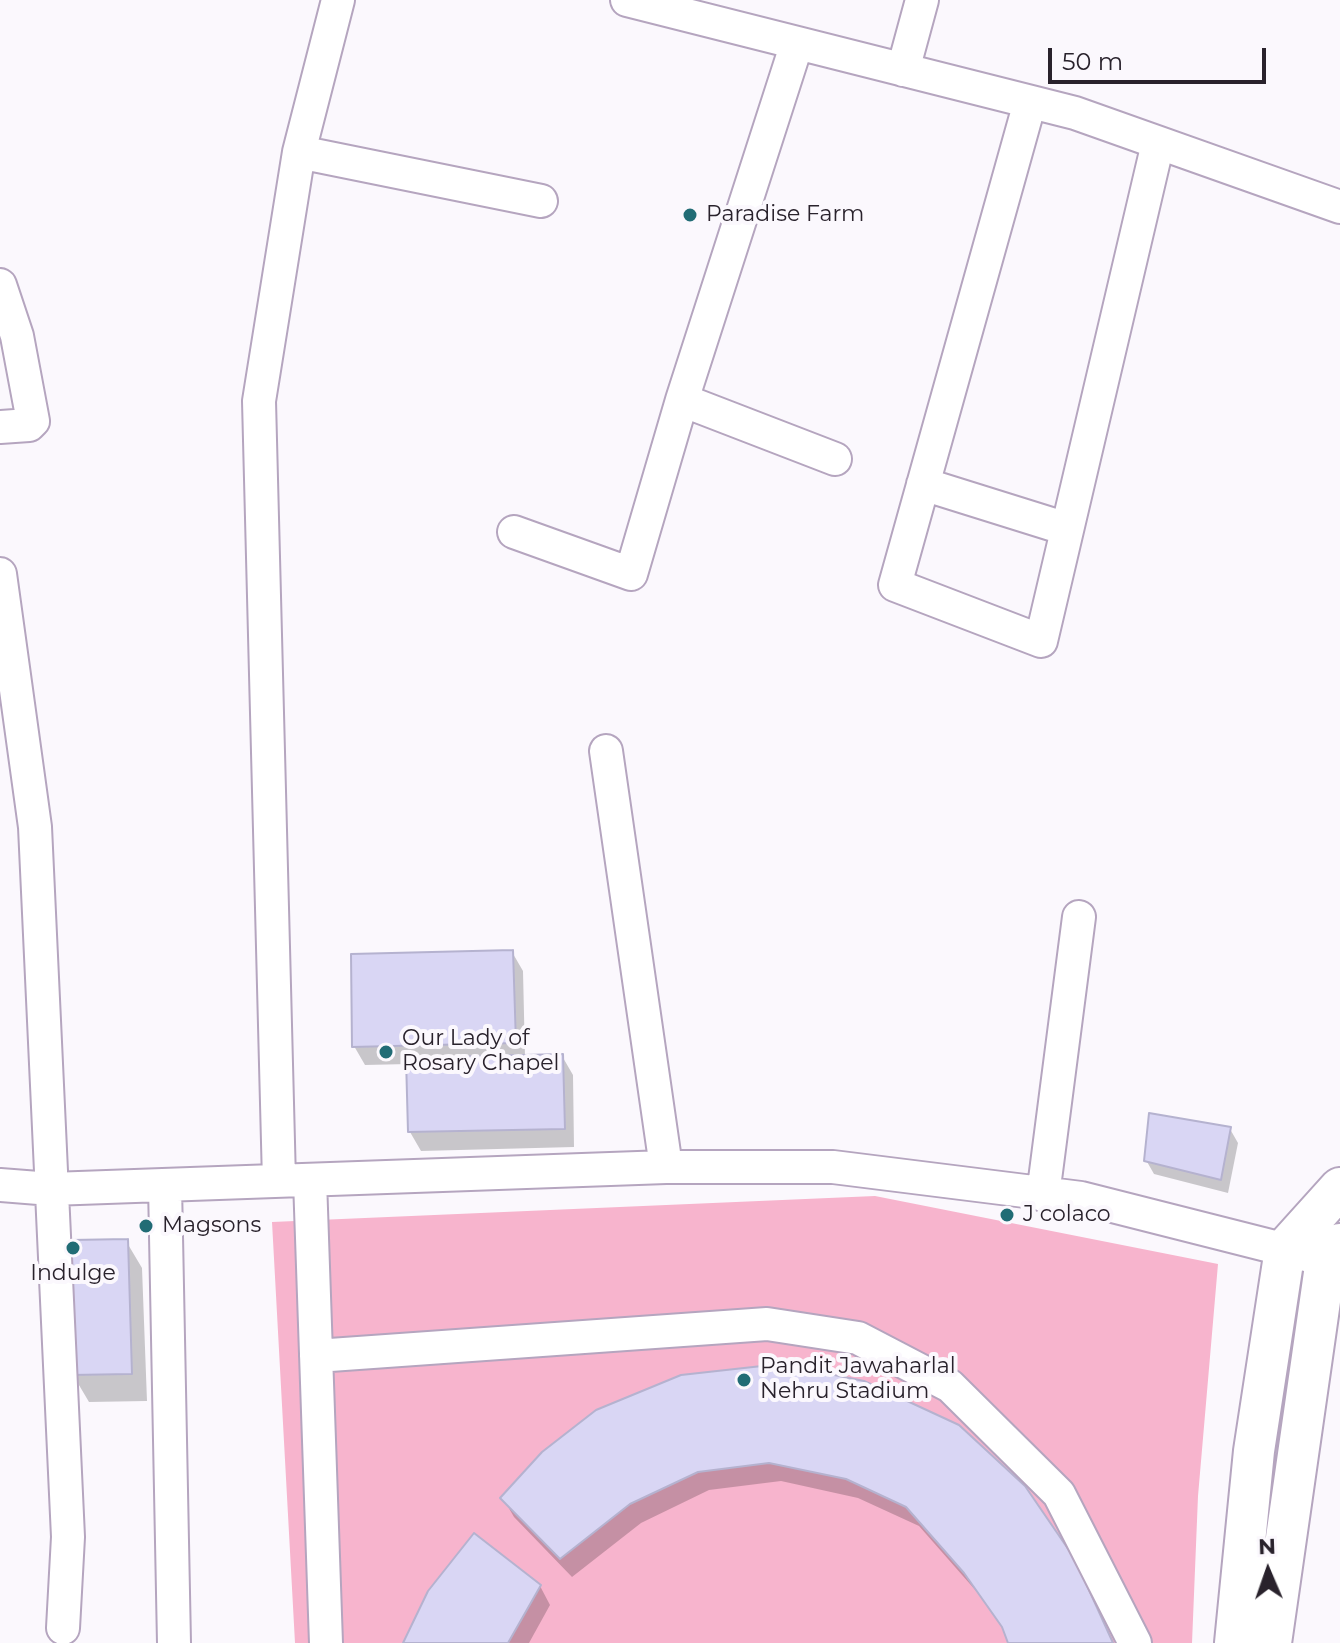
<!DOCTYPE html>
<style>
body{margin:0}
#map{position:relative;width:1340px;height:1643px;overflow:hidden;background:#fbf8fd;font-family:Montserrat,sans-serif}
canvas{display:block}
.north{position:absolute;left:1228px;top:1531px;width:80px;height:80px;-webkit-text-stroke:6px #fbf8fd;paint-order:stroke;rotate:358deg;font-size:22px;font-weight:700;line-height:32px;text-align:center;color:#29222c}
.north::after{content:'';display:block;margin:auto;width:28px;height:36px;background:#29222c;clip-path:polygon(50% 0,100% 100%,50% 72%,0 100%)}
.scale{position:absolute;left:1048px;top:48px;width:218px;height:36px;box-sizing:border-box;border:4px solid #29222c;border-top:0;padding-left:10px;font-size:24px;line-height:28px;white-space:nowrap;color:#29222c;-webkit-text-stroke:6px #fbf8fd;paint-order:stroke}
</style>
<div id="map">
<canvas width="1340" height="1643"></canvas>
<div class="north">N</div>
<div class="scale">50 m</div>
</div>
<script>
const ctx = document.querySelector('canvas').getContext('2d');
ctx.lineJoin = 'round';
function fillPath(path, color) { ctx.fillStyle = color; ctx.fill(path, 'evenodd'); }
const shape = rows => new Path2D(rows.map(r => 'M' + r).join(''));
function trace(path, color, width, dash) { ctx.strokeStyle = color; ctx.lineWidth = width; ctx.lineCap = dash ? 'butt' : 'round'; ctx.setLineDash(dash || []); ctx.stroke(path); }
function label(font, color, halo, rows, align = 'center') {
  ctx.font = font + ' Montserrat,sans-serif'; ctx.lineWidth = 8; ctx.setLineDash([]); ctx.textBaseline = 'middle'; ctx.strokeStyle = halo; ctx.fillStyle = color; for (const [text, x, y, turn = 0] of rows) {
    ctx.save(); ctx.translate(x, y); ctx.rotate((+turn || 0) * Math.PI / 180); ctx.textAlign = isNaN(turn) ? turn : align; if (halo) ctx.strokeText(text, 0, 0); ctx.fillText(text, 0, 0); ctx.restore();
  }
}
fillPath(shape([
 [875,1196,1218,1264,1198,1496,1192,1643,295,1643,272,1222]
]), '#f7b4cd');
fillPath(shape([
 [512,952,523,971,525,1057,562,1056,573,1075,574,1147,421,1151,410,1132,409,1064,365,1065,354,1046],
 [1230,1129,1238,1143,1228,1193,1154,1174,1146,1160],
 [126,1241,142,1268,147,1401,89,1402,73,1375],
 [682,1377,1074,1560,1114,1643,1010,1643,1007,1633,977,1592,919,1526,858,1498,781,1481,709,1490,641,1523,572,1577,514,1517,503,1498],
 [540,1586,550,1605,529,1643,406,1643]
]), '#0003');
const building = shape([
 [513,950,516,1043,352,1047,351,954,513,950],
 [563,1054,565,1129,408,1132,406,1058,563,1054],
 [1149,1113,1231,1127,1221,1180,1144,1161,1149,1113],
 [128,1239,132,1374,71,1375,71,1240,128,1239],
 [780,1364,864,1381,959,1425,1025,1486,1075,1559,1113,1643,1008,1643,1002,1627,964,1573,906,1507,846,1479,769,1463,698,1472,630,1504,560,1559,500,1498,542,1452,596,1410,681,1375,780,1364],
 [474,1533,541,1585,508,1643,403,1643,428,1591,474,1533]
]);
fillPath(building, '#d9d6f4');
trace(building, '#b5b2cf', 2);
const minor = shape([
 [627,0,1075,113,1340,207],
 [903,70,922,0],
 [1030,102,895,585,1041,641,1158,143],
 [299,152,541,201],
 [0,285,17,336,33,421,29,425,0,427],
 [682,400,835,459],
 [923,484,1067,529],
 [514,532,631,574,682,400,797,43],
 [0,574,35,827,68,1537,63,1628],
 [606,751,666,1167],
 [310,1180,326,1643],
 [279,1181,259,401,299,152,338,0],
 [0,1185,51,1189,666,1167,833,1167,1081,1198,1306,1255],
 [165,1185,174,1643],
 [1043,1195,1079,917],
 [316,1356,767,1324,858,1338,950,1386,1059,1494,1135,1643]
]);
const major = shape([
 [1235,1643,1254,1451,1285,1249,1340,1188],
 [1271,1643,1326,1259,1340,1244]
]);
trace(minor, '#b5a5bf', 36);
trace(major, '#b5a5bf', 44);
trace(minor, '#fff', 32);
trace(major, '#fff', 40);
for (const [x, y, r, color] of [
 [690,215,8,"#216c75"],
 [386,1052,8,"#216c75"],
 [1007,1215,8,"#216c75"],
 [146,1226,8,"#216c75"],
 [73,1248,8,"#216c75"],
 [744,1380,8,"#216c75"]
]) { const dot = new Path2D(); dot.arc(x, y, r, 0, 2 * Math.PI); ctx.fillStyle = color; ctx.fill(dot); trace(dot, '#fbf8fd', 3); }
label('22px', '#29222c', '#fbf8fd', [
 ["Paradise Farm",706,215],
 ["Our Lady of",402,1039],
 ["Rosary Chapel",402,1064],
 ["J colaco",1023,1215],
 ["Magsons",162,1226],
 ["Indulge",73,1274,"center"],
 ["Pandit Jawaharlal",760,1367],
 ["Nehru Stadium",760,1392]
], 'left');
</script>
